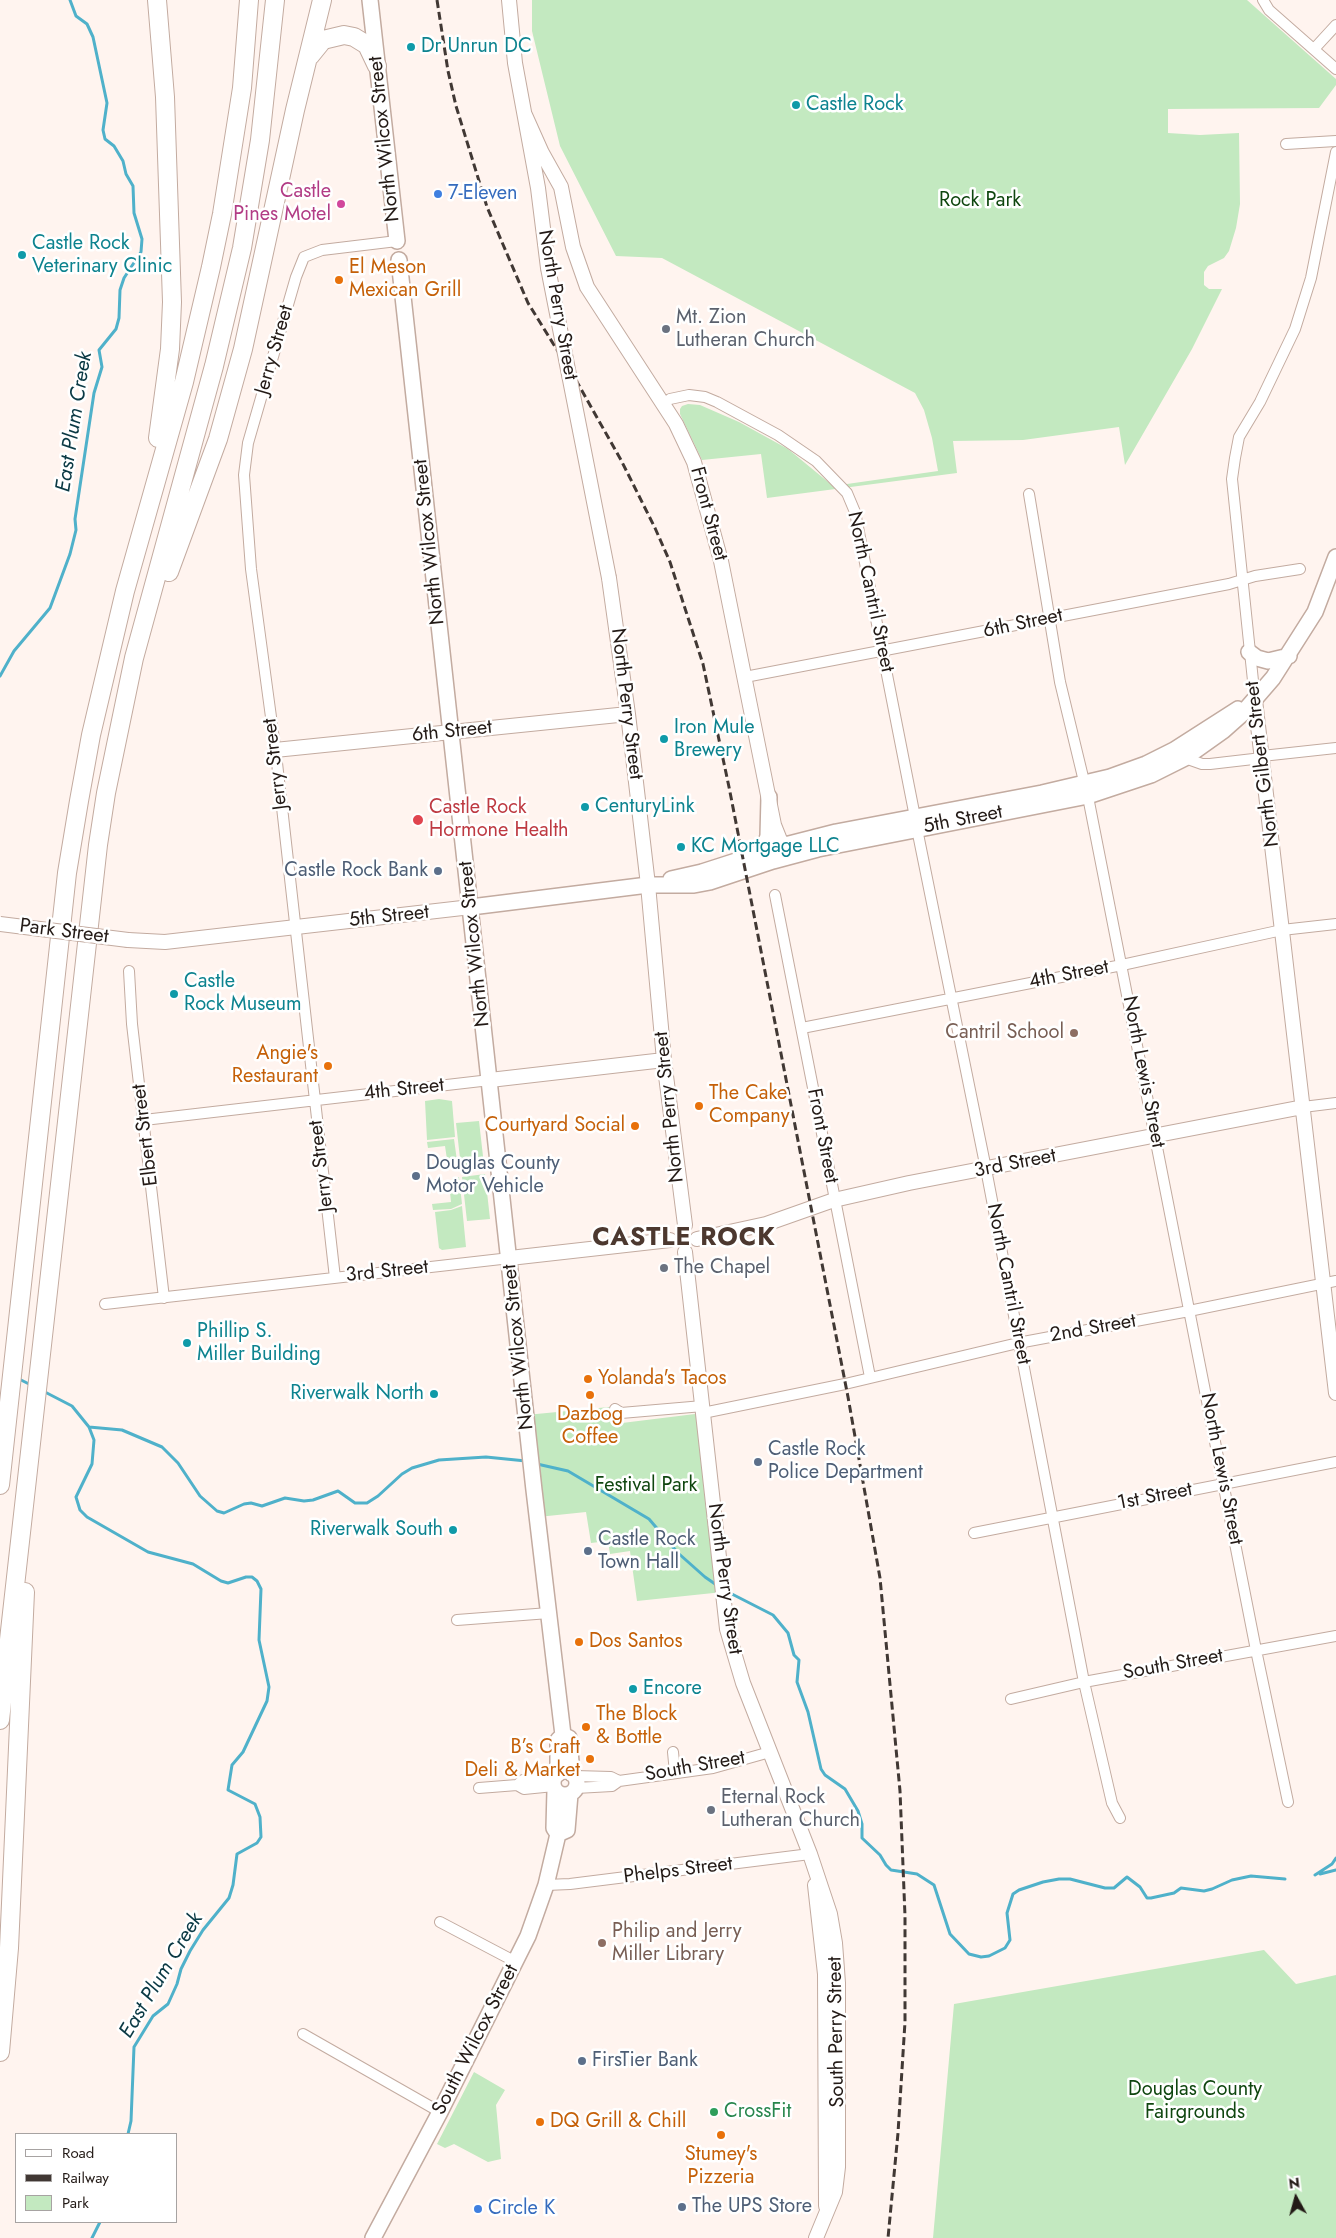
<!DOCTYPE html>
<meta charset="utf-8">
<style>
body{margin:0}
#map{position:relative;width:1336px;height:2238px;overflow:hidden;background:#fff4ef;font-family:Jost,sans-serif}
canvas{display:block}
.legend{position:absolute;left:15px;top:2133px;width:162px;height:90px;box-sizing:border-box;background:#fff;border:1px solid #a7a3a2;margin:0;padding:6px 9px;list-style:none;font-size:15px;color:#231a16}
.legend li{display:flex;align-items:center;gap:10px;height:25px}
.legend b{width:25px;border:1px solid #a7a3a2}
.north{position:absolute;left:1271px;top:2173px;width:50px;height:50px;-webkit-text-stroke:4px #fff;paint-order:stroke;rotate:353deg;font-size:14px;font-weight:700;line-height:20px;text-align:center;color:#231a16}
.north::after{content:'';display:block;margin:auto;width:18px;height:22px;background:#231a16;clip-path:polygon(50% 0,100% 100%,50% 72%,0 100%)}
</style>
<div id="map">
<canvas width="1336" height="2238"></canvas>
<ul class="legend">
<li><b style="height:6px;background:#fff"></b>Road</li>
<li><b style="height:6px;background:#413834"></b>Railway</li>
<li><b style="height:14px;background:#c3e9c0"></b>Park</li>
</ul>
<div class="north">N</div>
</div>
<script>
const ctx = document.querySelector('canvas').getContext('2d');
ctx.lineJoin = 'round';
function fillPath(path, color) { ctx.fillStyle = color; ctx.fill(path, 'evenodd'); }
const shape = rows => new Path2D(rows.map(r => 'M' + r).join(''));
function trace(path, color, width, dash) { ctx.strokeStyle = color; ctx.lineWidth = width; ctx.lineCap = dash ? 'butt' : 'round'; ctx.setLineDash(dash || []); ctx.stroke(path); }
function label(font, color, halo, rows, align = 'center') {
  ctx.font = font + ' Jost,sans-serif'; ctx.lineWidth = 5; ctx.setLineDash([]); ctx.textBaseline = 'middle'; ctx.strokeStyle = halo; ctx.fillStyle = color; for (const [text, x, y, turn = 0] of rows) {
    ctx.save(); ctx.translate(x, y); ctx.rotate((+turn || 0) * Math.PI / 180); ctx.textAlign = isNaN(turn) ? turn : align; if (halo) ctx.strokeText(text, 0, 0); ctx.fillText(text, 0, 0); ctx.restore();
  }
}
fillPath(shape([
 [532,0,1247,0,1336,79,1336,85,1319,108,1168,109,1168,133,1200,135,1239,133,1240,204,1236,228,1229,251,1224,258,1208,266,1204,272,1204,285,1209,289,1222,289,1192,349,1125,465,1119,427,1023,440,953,441,957,473,767,498,761,454,702,460,680,414,680,409,682,406,688,404,700,405,739,422,788,449,833,486,938,471,932,438,924,410,915,393,662,258,616,256,560,146,532,31],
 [439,1099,452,1101,455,1137,427,1140,425,1101],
 [479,1121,484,1165,461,1167,456,1123],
 [454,1139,458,1168,451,1169,451,1165,448,1166,445,1146,428,1148,427,1142],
 [485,1174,490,1219,467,1221,462,1177],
 [459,1177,462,1204,451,1209,433,1210,432,1204,451,1202,449,1182,452,1182,452,1178],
 [462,1206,466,1247,442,1250,439,1248,435,1212,451,1210],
 [609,1407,614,1424,703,1413,723,1592,637,1601,630,1551,610,1554,608,1541,591,1543,586,1512,538,1517,526,1415],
 [1264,1950,1296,1984,1336,1975,1336,2238,933,2238,954,2004],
 [474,2072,505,2090,496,2105,501,2159,488,2162,454,2144,445,2148,437,2144]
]), '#c3e9c0');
trace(shape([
 [0,676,14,651,50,608,70,554,76,530,75,519,94,393,102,367,99,350,116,329,119,318,120,290,124,278,141,252,142,239,134,213,133,186,126,174,123,161,114,146,105,139,103,130,107,103,93,37,87,24,76,16,70,0],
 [19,1379,31,1385],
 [43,1391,72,1406,89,1427,94,1440,92,1464,76,1497,80,1510,87,1517,148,1552,193,1564,221,1581,228,1583,246,1577,252,1577,257,1581,261,1589,259,1640,269,1687,267,1701,243,1752,232,1765,228,1790,255,1804,260,1817,261,1837,257,1843,237,1854,233,1885,229,1898,203,1930,190,1951,181,1969,177,1984,168,2004,153,2016,134,2047,131,2121,128,2134],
 [89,1427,122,1430,162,1447,178,1463,200,1496,217,1511,224,1513,244,1504,251,1503,262,1506,285,1498,304,1501,313,1500,338,1491,355,1503,367,1503,378,1496,402,1474,412,1468,439,1460,486,1457,526,1461],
 [537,1464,568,1471,649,1519,678,1553,705,1577,718,1586],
 [728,1592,773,1615,788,1633,794,1655,799,1660,797,1682,808,1712,821,1769,825,1775,845,1789,858,1811,862,1824,862,1838,880,1855,886,1865,891,1870,917,1874,934,1885,950,1934,969,1954,981,1957,989,1956,1005,1948,1010,1940,1007,1913,1013,1894,1019,1890,1043,1882,1059,1879,1070,1879,1105,1888,1114,1888,1127,1877,1140,1887,1147,1898,1151,1898,1174,1893,1181,1888,1204,1891,1212,1889,1232,1880,1251,1876,1285,1879],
 [1320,1874,1336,1870],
 [1315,1875,1332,1864,1336,1858],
 [92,2238,100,2222]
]), '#4fb1ca', 3);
const street = shape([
 [1263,0,1269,10,1336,69],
 [1314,49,1336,25],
 [1286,144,1336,141],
 [663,404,670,399,689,395,705,397,717,402,778,435,816,461,847,493,855,512,915,817],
 [1029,494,1060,682,1089,802,1256,1650,1288,1802],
 [745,677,1229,584,1255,576,1300,569],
 [1255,700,1232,479,1235,458,1239,437,1260,402,1295,329,1311,278,1336,152],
 [1262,756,1336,748],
 [1185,758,1202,764,1210,764,1262,758],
 [917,829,986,1169,1084,1682,1112,1803,1120,1818],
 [775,895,870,1377],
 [129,971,132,1024,164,1298],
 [802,1028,1122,965,1282,930,1336,924],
 [1303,1107,1336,1103],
 [144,1120,490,1080],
 [335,1278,276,754,251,569,244,475,248,443,296,277,304,257,322,250,397,241],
 [105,1304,510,1258],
 [615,1409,621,1413,703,1406],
 [703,1413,845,1384,1018,1343,1189,1311,1336,1281],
 [974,1533,1336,1462],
 [457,1620,549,1613],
 [1011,1699,1084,1682,1336,1636],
 [673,1752,675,1773],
 [575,1776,611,1777,619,1781],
 [517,1785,524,1789,554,1786],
 [479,1788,517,1785,523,1780,556,1776],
 [576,1788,612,1786,619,1781,713,1768,770,1752],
 [546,1885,570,1884,810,1854],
 [440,1922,516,1962],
 [303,2034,440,2112]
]);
const secondary = shape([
 [509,0,515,63,538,188,548,268],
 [525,115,542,153,561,187,573,247,587,287,676,424,694,462,721,561,774,825,780,840,785,846,793,849],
 [609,578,628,714,648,885,664,1060,685,1225],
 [1255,700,1336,1393],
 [275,750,628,714],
 [128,940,165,942,471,907],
 [490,1080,664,1060],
 [697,1239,766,1224,834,1200,909,1183,1303,1107],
 [685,1252,727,1629,743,1683,810,1854,830,1914,835,1943,838,1983,838,2167,835,2192,816,2238],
 [510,1258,670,1240],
 [815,1885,825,1974,826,2206]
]);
const primary = shape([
 [370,0,397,241],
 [399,260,534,1490,563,1735,569,1738,572,1774],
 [1249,652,1257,658,1268,661,1289,656],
 [757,854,765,846,768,836,769,797],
 [671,879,702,872,789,844,836,832,1042,793,1110,777,1146,764,1174,750,1238,709],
 [471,907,648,885,694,885,710,882,773,861,818,849,1088,796,1151,775,1185,758,1223,731,1241,715,1273,678,1315,612,1336,557],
 '553 1783a12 12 0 1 1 24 0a12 12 0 1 1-24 0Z',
 [558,1774,558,1740,563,1735],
 [555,1790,554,1828,558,1834],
 [558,1834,567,1830,570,1794],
 [373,2238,440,2112,528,1936,546,1885,558,1834]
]);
const highway = shape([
 [157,0,165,97,172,302,170,349,158,438],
 [310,56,323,40,344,35,354,37,367,45,377,66],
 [169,572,218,439,243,349,295,110,322,0],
 [0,1485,67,873,79,801,91,735,125,591,184,382,211,267,222,214,242,88,249,0],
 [0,1720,98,845,106,793,134,658,214,366,242,248,260,140,275,0],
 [0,2052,9,1948,25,1592]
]);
trace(street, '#c3aba0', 12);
trace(secondary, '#c3aba0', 16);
trace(primary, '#c3aba0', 18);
trace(highway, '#c3aba0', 20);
trace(street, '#fff', 10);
trace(secondary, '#fff', 14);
trace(primary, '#fff', 15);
trace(highway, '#fff', 18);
trace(shape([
 [437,0,448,71,456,106,487,207,528,303,577,382,621,460,655,528,670,562,703,664,729,787,848,1397,880,1578,900,1791,905,1916,905,2022,898,2133,888,2238]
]), '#413834', 3, [8, 4]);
const secondaryBridge = shape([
 [548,268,609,578],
 [0,924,128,940]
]);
trace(secondaryBridge, '#c3aba0', 16, []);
trace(secondaryBridge, '#fff', 14);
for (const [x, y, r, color] of [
 [411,47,5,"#0f9aa8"],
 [796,105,5,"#0f9aa8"],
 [438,194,5,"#3f7fe0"],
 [341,204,5,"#d1479c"],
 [22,255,5,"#0f9aa8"],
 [339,280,5,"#e8710a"],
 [666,329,5,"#6b7280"],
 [664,739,5,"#0f9aa8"],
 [585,807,5,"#0f9aa8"],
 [418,820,6,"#e0444e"],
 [681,847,5,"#0f9aa8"],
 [438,871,5,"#5c6f8a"],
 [174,994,5,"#0f9aa8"],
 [1074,1033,5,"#8d6e63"],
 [328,1066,5,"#e8710a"],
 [699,1106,5,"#e8710a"],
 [635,1126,5,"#e8710a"],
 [416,1176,5,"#5c6f8a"],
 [664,1268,5,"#6b7280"],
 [187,1343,5,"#0f9aa8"],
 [588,1379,5,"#e8710a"],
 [434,1394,5,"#0f9aa8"],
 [590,1395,5,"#e8710a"],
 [758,1462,5,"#5c6f8a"],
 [453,1530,5,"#0f9aa8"],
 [588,1551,5,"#5c6f8a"],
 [579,1642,5,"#e8710a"],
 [633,1689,5,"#0f9aa8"],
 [586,1727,5,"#e8710a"],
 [590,1759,5,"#e8710a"],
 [711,1810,5,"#6b7280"],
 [602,1943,5,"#8d6e63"],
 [582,2061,5,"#5c6f8a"],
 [714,2112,5,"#2e9e5b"],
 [540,2122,5,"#e8710a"],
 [721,2135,5,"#e8710a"],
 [682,2207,5,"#5c6f8a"],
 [478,2209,5,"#3f7fe0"]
]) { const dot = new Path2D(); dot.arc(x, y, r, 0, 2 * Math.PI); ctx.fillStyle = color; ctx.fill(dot); trace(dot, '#fff', 2); }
label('20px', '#0d838f', '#fff', [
 ["Dr Unrun DC",421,47],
 ["Castle Rock",806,105],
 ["Castle Rock",32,244],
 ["Veterinary Clinic",32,267],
 ["Iron Mule",674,728],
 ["Brewery",674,751],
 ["CenturyLink",595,807],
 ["KC Mortgage LLC",691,847],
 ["Castle",184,982],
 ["Rock Museum",184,1005],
 ["Phillip S.",197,1332],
 ["Miller Building",197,1355],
 ["Riverwalk North",424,1394,"right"],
 ["Riverwalk South",443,1530,"right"],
 ["Encore",643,1689]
], 'left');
label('20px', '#231a16', '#fff', [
 ["North Wilcox Street",385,139,-96],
 ["North Perry Street",557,305,80],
 ["Jerry Street",275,350,-74],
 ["Front Street",708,514,75],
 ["North Wilcox Street",430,542,-96],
 ["North Cantril Street",870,592,78],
 ["6th Street",1023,624,-12],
 ["North Perry Street",626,704,83],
 ["6th Street",452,732,-6],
 ["Jerry Street",276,764,-97],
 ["North Gilbert Street",1263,764,-97],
 ["5th Street",963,820,-11],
 ["5th Street",389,917,-6],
 ["Park Street",64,932,7],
 ["North Wilcox Street",475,944,-96],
 ["4th Street",1069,975,-11],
 ["North Lewis Street",1143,1072,79],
 ["4th Street",404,1090,-6],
 ["North Perry Street",670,1107,-96],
 ["Elbert Street",146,1135,-97],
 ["Front Street",822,1136,79],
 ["3rd Street",1015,1164,-11],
 ["Jerry Street",322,1166,-97],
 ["3rd Street",387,1272,-6],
 ["North Cantril Street",1008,1284,79],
 ["2nd Street",1093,1329,-10],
 ["North Wilcox Street",519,1347,-96],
 ["North Lewis Street",1221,1469,79],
 ["1st Street",1155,1497,-11],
 ["North Perry Street",724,1579,82],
 ["South Street",1173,1665,-10],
 ["South Street",695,1767,-10],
 ["Phelps Street",678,1871,-7],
 ["South Perry Street",837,2032,-91],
 ["South Wilcox Street",476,2040,-63]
]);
label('20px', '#b23c85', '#fff', [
 ["Castle",331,192],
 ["Pines Motel",331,215]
], 'right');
label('20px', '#366cbe', '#fff', [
 ["7-Eleven",448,194],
 ["Circle K",488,2209]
], 'left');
label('20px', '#0f460f', '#fff', [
 ["Rock Park",980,201],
 ["Festival Park",646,1486],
 ["Douglas County",1195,2090],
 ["Fairgrounds",1195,2113]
]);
label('20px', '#c56008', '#fff', [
 ["El Meson",349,268],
 ["Mexican Grill",349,291],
 ["Angie's",318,1054,"right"],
 ["Restaurant",318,1077,"right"],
 ["The Cake",709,1094],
 ["Company",709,1117],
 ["Courtyard Social",625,1126,"right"],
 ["Yolanda's Tacos",598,1379],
 ["Dazbog",590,1415,"center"],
 ["Coffee",590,1438,"center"],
 ["Dos Santos",589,1642],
 ["The Block",596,1715],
 ["& Bottle",596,1738],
 ["B’s Craft",580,1748,"right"],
 ["Deli & Market",580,1771,"right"],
 ["DQ Grill & Chill",550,2122],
 ["Stumey's",721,2155,"center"],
 ["Pizzeria",721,2178,"center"]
], 'left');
label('20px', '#5b616d', '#fff', [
 ["Mt. Zion",676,318],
 ["Lutheran Church",676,341],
 ["The Chapel",674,1268],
 ["Eternal Rock",721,1798],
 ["Lutheran Church",721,1821]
], 'left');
label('20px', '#be3a42', '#fff', [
 ["Castle Rock",429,808],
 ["Hormone Health",429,831]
], 'left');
label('20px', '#4e5e75', '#fff', [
 ["Castle Rock Bank",428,871,"right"],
 ["Douglas County",426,1164],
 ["Motor Vehicle",426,1187],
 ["Castle Rock",768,1450],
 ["Police Department",768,1473],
 ["Castle Rock",598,1540],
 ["Town Hall",598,1563],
 ["FirsTier Bank",592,2061],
 ["The UPS Store",692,2207]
], 'left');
label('20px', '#785e54', '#fff', [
 ["Cantril School",1064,1033],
 ["Philip and Jerry",612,1932,"left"],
 ["Miller Library",612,1955,"left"]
], 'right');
label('20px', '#27864d', '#fff', [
 ["CrossFit",724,2112]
], 'left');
label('italic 21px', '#0a3944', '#fff', [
 ["East Plum Creek",75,422,-81],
 ["East Plum Creek",162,1976,-59]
]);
ctx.letterSpacing = '1px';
label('bold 25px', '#4c382f', '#fff', [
 ["CASTLE ROCK",684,1239]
]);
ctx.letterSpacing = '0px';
</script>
